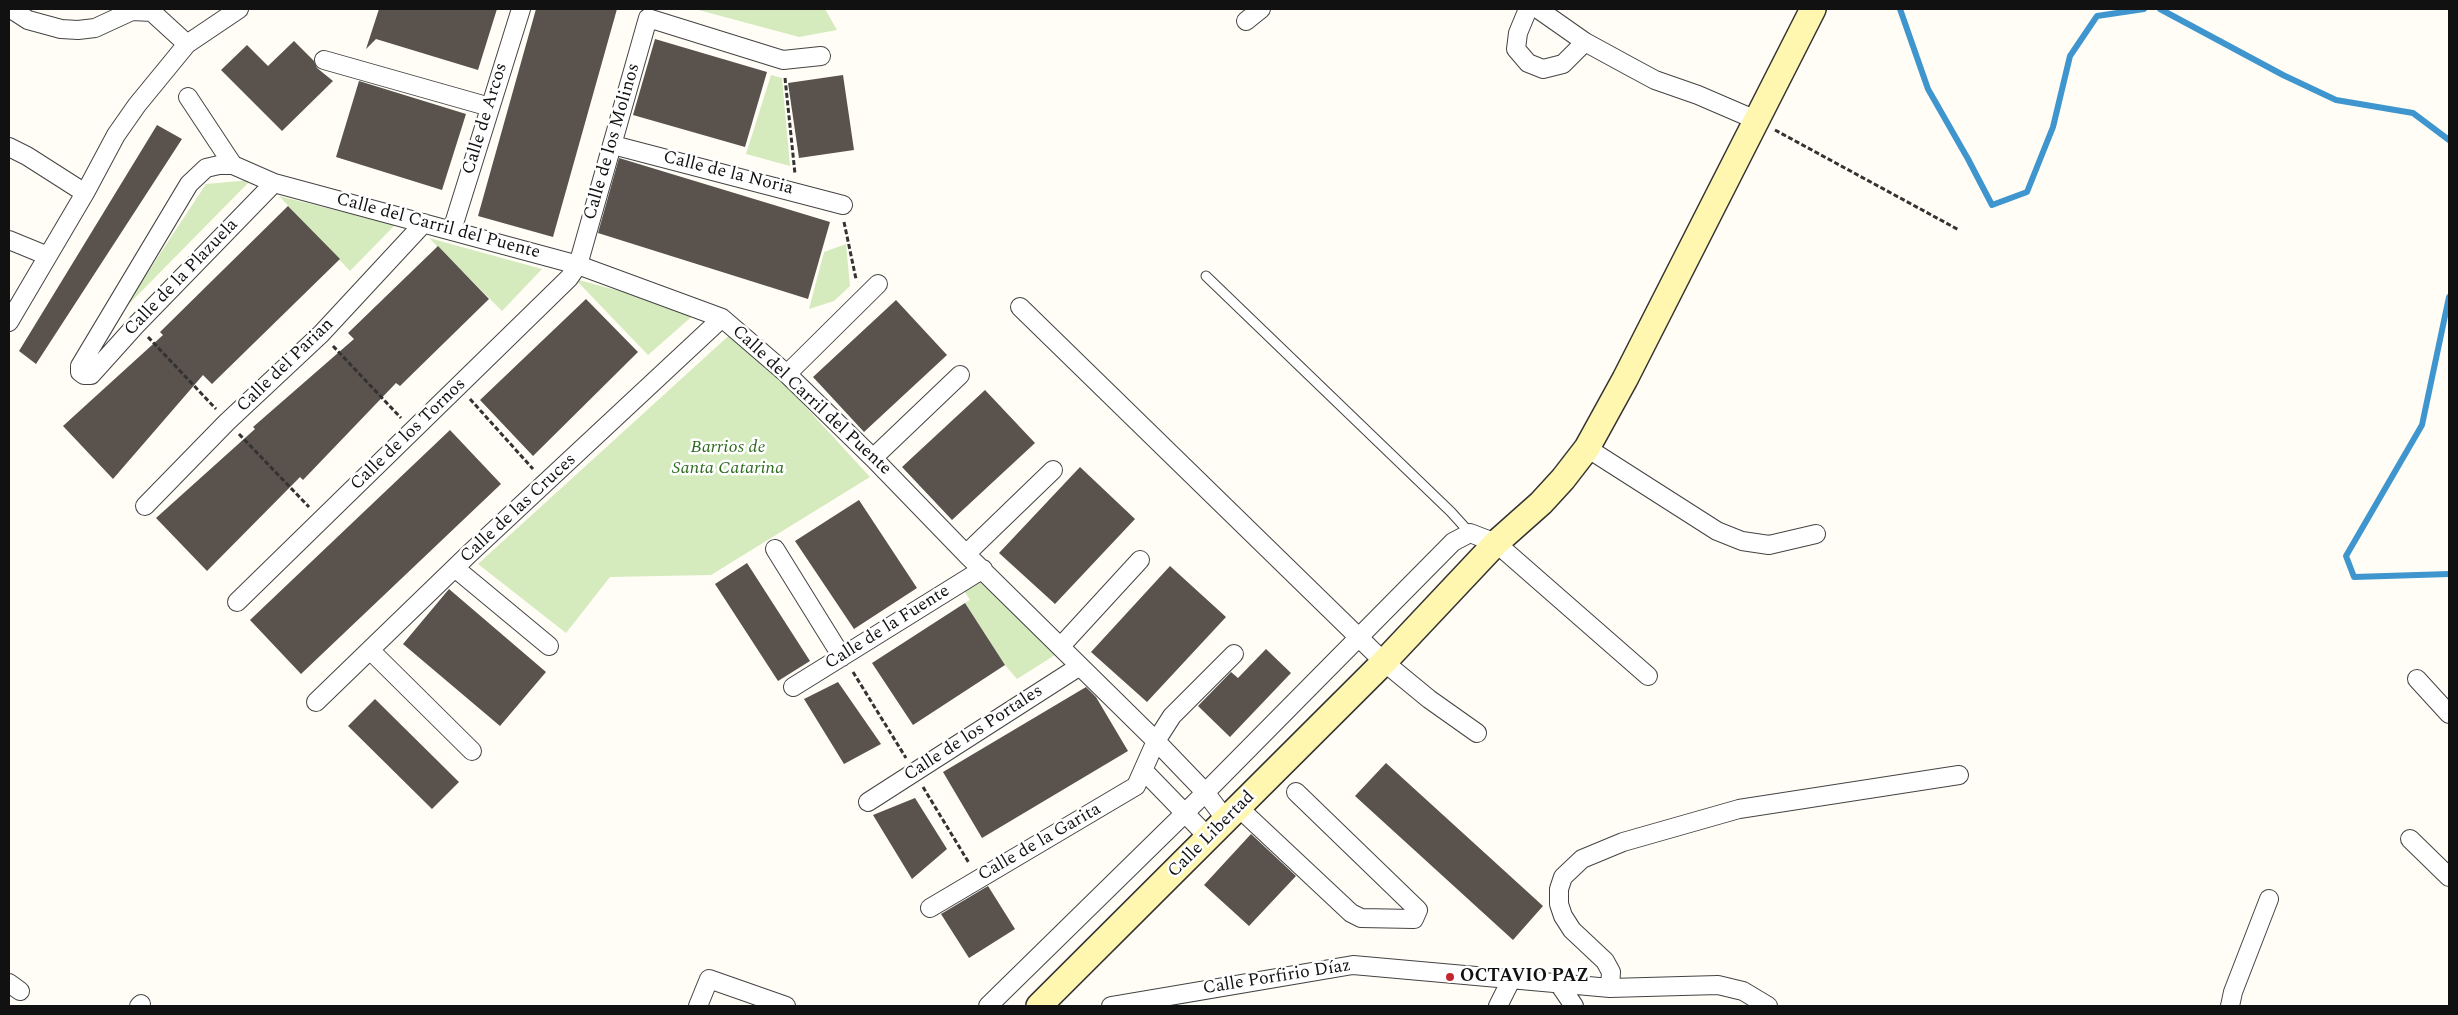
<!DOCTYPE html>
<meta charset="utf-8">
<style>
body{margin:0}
#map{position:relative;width:2458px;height:1015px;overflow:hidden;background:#fffdf5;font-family:Spectral,serif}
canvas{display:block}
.frame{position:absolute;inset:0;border:10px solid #111;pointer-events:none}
</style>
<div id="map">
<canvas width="2458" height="1015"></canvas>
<div class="frame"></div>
</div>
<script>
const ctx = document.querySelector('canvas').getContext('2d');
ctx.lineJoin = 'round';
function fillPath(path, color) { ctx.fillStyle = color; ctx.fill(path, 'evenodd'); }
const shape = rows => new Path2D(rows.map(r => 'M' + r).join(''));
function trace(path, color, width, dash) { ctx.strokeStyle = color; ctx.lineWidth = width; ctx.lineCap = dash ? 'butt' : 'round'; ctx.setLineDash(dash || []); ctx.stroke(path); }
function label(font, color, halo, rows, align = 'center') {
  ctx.font = font + ' Spectral,serif'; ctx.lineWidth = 5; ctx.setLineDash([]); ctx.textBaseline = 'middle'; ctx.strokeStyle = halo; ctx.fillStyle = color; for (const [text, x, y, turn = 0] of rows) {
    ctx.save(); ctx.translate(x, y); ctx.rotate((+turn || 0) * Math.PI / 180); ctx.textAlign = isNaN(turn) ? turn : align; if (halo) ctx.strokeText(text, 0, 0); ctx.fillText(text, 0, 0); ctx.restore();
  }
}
fillPath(shape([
 [695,9,825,9,837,30,799,37],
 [771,75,782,78,790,166,746,154],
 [251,180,123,310,206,184],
 [279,196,395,225,350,271],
 [429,238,542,269,502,311],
 [846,244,850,286,834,301,809,309,824,252],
 [575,279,697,312,648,355],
 [735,330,870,477,711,575,610,577,566,633,478,564],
 [980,578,1055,655,1017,679,1005,665,965,603,970,600,963,589]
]), '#d5ebbd');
trace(shape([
 [1900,9,1928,89,1968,159,1992,205,2027,192,2053,127,2070,56,2097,16,2144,9],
 [2160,9,2283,75,2336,100,2413,113,2449,140],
 [2449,297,2422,425,2346,556,2354,577,2449,574]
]), '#3f96cf', 6);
fillPath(shape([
 [379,9,497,9,478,70,376,39,366,49],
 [536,9,617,9,553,237,478,216],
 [655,39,767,72,745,147,633,115],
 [294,41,314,61,317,68,333,81,282,131,221,70,247,45,268,66],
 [843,75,854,150,799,158,788,83],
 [359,81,466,114,442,190,336,157],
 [157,125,182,139,36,364,19,351],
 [619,158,830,222,808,299,598,233],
 [288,206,340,259,212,384,203,375,113,479,63,426,163,335,160,332],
 [438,246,489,299,400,386,396,383,303,480,300,477,207,571,156,518,255,429,253,427,354,339,348,333],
 [586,299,638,352,533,456,480,400],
 [896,300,947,355,864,432,813,377],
 [985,390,1035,443,952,520,902,467],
 [450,430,501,484,301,674,250,620],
 [1080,467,1135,519,1055,604,999,553],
 [859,500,917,588,854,629,795,541],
 [747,563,810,661,778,681,715,584],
 [1170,566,1226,617,1147,702,1091,652],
 [449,589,546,672,500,726,403,644],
 [965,603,1005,665,913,725,872,663],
 [1266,649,1291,673,1230,737,1198,706,1231,672,1238,678],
 [838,682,881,744,844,764,804,699],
 [1086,687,1096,697,1128,751,982,838,943,772],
 [375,699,459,782,432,809,348,726],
 [1386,763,1543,906,1513,940,1355,796],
 [915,798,947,849,912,879,873,815],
 [1251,834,1296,876,1249,926,1204,885],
 [988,886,1015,929,969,958,941,914]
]), '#5a524d');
const lane = shape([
 [1206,276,1451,512,1470,533]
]);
const street = shape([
 [1528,9,1518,33,1516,49,1528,63,1543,69,1563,64,1585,42],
 [1538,9,1585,42,1629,66,1655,80,1698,95,1756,120],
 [1246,21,1261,9],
 [187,44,239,9],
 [324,60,490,107],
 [188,97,233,165],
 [613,145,843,205],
 [9,147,27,156,85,193,116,135,137,105,187,44,152,12,132,11,95,28,78,30,61,29,28,20,11,9],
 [274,183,136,325,91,375,84,375,80,372,80,366,189,184,206,168,219,165,233,165,274,183,578,265,722,318,787,374,873,458,966,554,1156,741,1205,792,1227,821],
 [452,230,521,9],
 [9,240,48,256],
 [1020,307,1384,662,1429,699,1477,733],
 [9,322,85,193],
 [787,374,878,284],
 [1587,448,1717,531,1742,541,1769,545,1816,534],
 [873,458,960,375],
 [145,506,227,422,321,334,424,223],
 [775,549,842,657],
 [966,554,1053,470],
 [455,568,549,646],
 [237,602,569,278,578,265,648,18,783,60,821,56],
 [1061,646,1140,560],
 [371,651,472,751],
 [2417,679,2449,714],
 [793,687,983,569],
 [316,702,469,554,722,318],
 [1144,771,1209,838],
 [868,802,1080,666],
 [1239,808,1351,913,1361,918,1414,919,1418,910,1296,792],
 [2410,839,2449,877],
 [930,908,1136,786,1156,741,1172,716,1234,654],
 [9,983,20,991],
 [1559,984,1574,1006],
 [1610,988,1611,972,1605,961,1572,930,1563,916,1559,904,1559,889,1563,877,1582,859,1623,842,1739,809,1959,775],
 [139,1006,141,1004],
 [698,1006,709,979,786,1006],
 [988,1006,1185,813,1453,542,1470,533,1496,543,1648,676],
 [1111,1006,1353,965,1610,988,1718,985,1743,991,1768,1006],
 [1498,1006,1512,978],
 [2230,1006,2233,992,2269,899]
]);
const secondary = shape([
 [1039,1006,1384,662,1496,543,1541,503,1563,479,1587,448,1625,379,1813,9]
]);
trace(lane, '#444', 11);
trace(street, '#444', 20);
trace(secondary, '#333', 28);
trace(shape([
 [785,78,795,174],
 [1775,130,1959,230],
 [844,222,856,279],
 [148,337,216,409],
 [333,346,401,418],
 [470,399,533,469],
 [239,434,309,507],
 [853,672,906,758],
 [923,787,969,863]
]), '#333', 3, [5, 2.5]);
trace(lane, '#fff', 9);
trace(street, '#fff', 18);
trace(secondary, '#fff6b0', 25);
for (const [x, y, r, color] of [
 [1450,977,5,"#c4262e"]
]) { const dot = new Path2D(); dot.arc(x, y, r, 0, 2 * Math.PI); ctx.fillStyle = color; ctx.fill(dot); trace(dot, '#fff', 2); }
label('18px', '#111', '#fff', [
 ["Calle de Arcos",486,119,-73],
 ["Calle de los Molinos",613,142,-74],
 ["Calle de la Noria",728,174,14],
 ["Calle del Carril del Puente",438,227,15],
 ["Calle de la Plazuela",182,278,-46],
 ["Calle del Parian",286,366,-44],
 ["Calle del Carril del Puente",811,401,43],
 ["Calle de los Tornos",409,435,-44],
 ["Calle de las Cruces",519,509,-43],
 ["Calle de la Fuente",888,628,-32],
 ["Calle de los Portales",974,734,-33],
 ["Calle Libertad",1212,835,-45],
 ["Calle de la Garita",1040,843,-30],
 ["Calle Porfirio Díaz",1277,978,-9]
]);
label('italic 18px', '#2f6b1f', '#fff', [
 ["Barrios de",728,448],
 ["Santa Catarina",728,469]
]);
label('bold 18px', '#111', '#fff', [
 ["OCTAVIO PAZ",1460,977]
], 'left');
</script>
